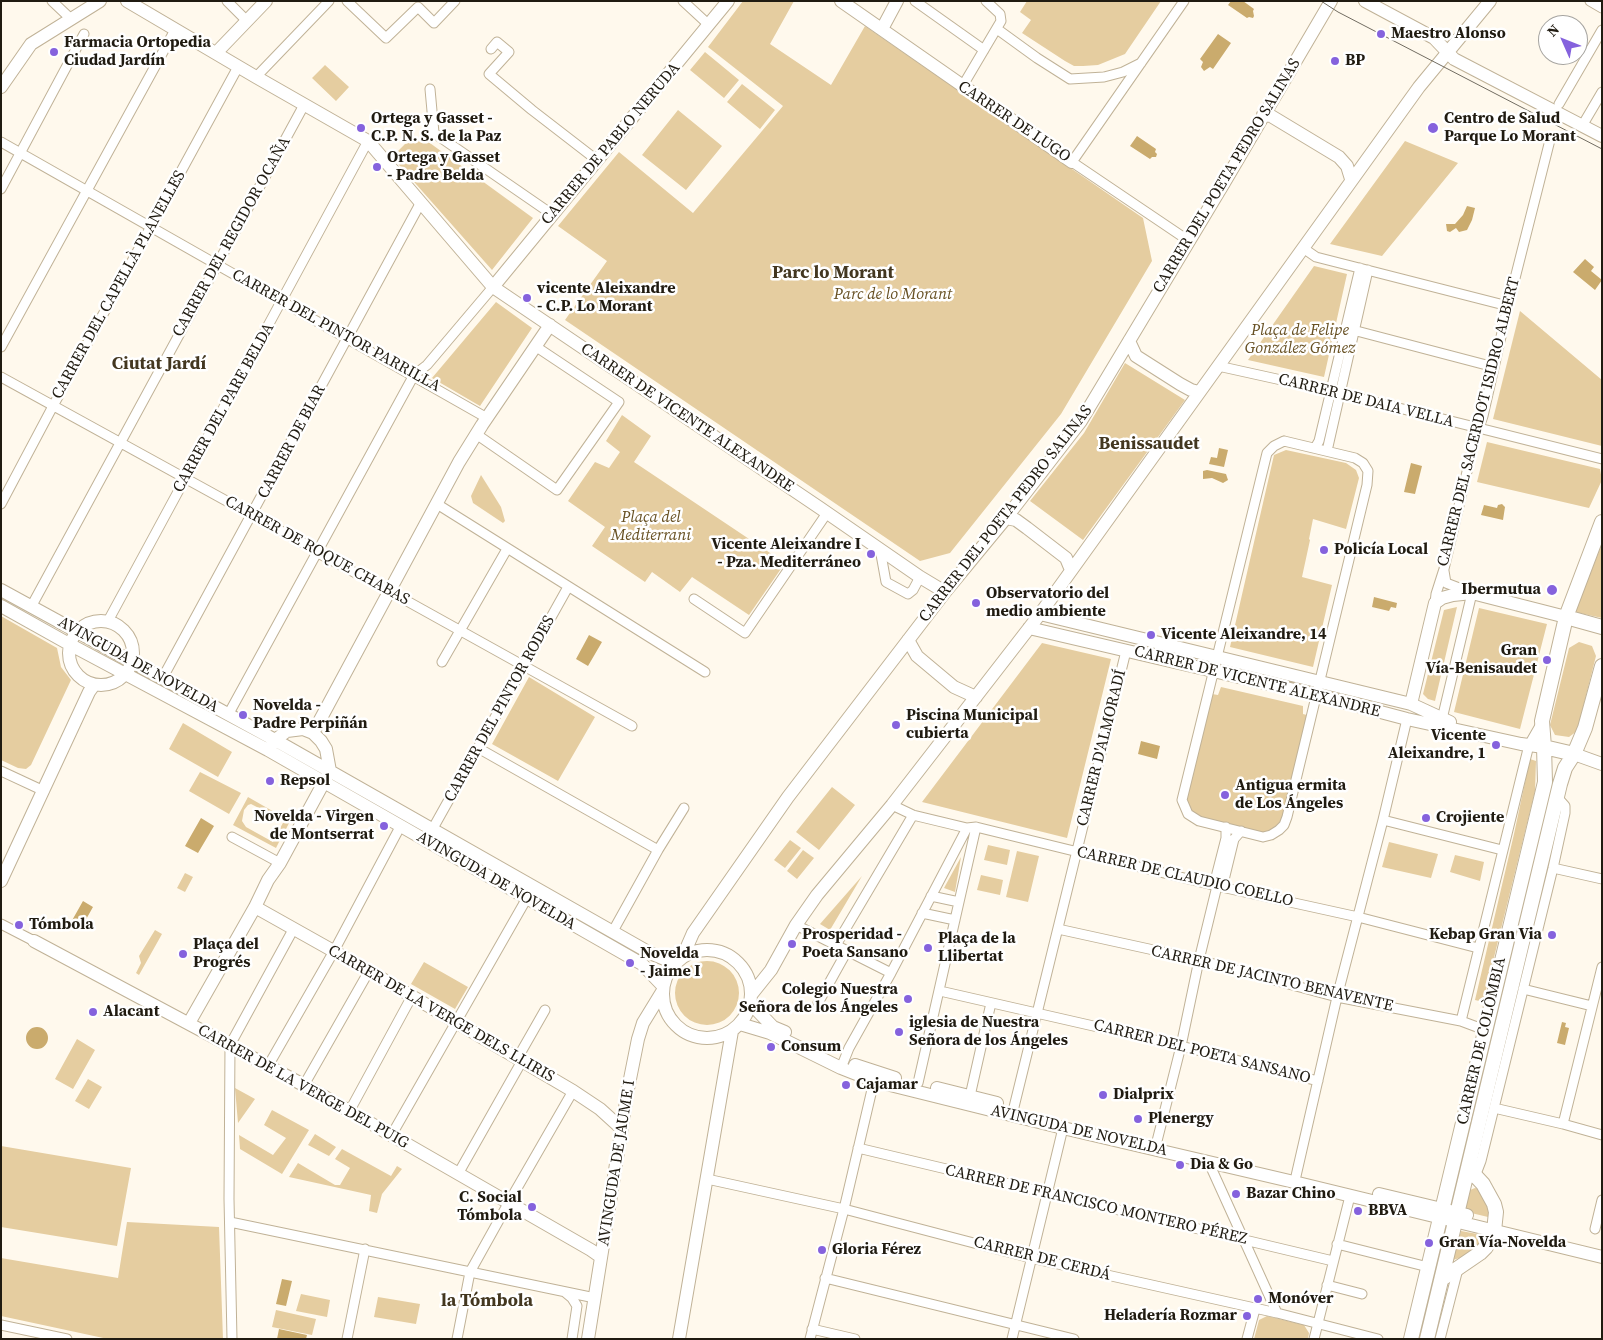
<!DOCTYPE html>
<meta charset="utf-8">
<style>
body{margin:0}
#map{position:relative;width:1603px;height:1340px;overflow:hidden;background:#fff9ed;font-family:"Source Serif 4",serif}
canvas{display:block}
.frame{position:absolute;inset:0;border:2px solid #201b11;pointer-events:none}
.north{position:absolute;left:1538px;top:15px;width:50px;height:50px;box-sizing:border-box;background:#fff;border:1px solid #a6a4a0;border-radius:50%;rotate:314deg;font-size:14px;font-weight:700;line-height:20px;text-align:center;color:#201b11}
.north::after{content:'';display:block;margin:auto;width:18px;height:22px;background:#8562dd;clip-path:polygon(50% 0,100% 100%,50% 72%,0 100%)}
</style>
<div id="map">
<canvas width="1603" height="1340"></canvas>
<div class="frame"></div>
<div class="north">N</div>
</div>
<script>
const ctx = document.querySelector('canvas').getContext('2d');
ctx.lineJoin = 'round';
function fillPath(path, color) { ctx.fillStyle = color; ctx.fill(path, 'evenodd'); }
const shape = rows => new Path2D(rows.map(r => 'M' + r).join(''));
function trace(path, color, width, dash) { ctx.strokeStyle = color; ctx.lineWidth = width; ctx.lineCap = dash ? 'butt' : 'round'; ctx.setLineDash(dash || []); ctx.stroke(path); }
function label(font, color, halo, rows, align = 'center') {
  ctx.font = font + ' "Source Serif 4",serif'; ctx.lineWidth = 5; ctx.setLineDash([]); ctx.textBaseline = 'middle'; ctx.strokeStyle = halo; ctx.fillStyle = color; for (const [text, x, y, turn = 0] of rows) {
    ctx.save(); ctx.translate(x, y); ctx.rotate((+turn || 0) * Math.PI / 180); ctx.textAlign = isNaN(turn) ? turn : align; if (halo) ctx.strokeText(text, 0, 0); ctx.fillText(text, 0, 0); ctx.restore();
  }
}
fillPath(shape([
 [743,1,794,1,770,44,831,85,865,26,1143,218,1152,261,1061,414,950,553,920,561,565,320,607,261,558,226,619,152,693,213,783,106,708,47],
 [1027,1,1161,1,1125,54,1098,65,1083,66,1074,66,1065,61,1022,33,1031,20,1020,12],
 [705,52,739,80,724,98,690,70],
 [325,65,349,87,336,101,312,78],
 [742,84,775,110,760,129,727,102],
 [678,110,722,146,686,190,642,155],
 [423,138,533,218,492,270,392,157,405,144],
 [1405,141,1458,163,1382,256,1330,244],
 [1314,266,1347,274,1324,377,1248,360],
 [496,302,532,328,480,406,432,378],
 [1520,311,1602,380,1602,446,1493,419],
 [1125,363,1185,400,1083,540,1030,501,1084,433],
 [622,415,651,436,634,462,785,563,749,615,692,577,680,592,652,572,645,582,592,546,605,527,568,501,595,462,609,468,620,452,606,441],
 [1487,442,1600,469,1602,480,1589,508,1477,482],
 [1286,450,1346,463,1356,470,1359,478,1346,529,1313,519,1309,539,1310,540,1302,577,1332,585,1313,667,1230,647,1274,455],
 [481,475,501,507,505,521,503,523,473,503,471,496],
 [1602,544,1602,618,1575,612],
 [1457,607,1435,701,1428,699,1423,694,1444,610],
 [1479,608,1547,624,1520,729,1454,712],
 [1,616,57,648,61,667,71,680,31,765,26,769,18,768,1,760],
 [1579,642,1592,646,1596,656,1577,731,1569,737,1555,735,1550,725,1569,648],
 [1042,643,1111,659,1067,838,922,802],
 [529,677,595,717,558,781,492,744],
 [1221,687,1303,706,1303,714,1307,715,1282,821,1279,826,1267,833,1257,832,1197,817,1188,808,1187,800,1212,694,1218,695],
 [183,723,232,752,218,777,169,749],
 [1530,759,1536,761,1535,791,1483,1002,1475,1000,1514,834],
 [200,772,241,793,229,814,189,791],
 [832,787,855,805,819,850,796,832],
 [248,797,290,821,283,835,278,832,284,821,251,804,248,805,244,810,242,821,246,827,273,842,275,838,280,840,276,848,233,825],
 [790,840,801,848,785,868,774,860],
 [1389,842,1438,854,1431,878,1382,867],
 [988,845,1010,850,1007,865,984,860],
 [803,850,814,858,797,879,787,871],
 [1017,851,1039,856,1028,902,1006,897],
 [1455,855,1484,862,1480,881,1450,872],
 [961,857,955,892,944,888],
 [185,873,193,877,185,892,177,888],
 [981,875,1003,880,1000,895,977,890],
 [862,876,830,930,820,924],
 [155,930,162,934,139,975,136,973,141,963,139,956],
 '675 993a32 32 0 1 1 64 0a32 32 0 1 1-64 0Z',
 [424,962,468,987,455,1009,411,984],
 [77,1039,95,1050,73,1089,55,1079],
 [88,1079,102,1087,89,1109,75,1101],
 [235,1088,255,1099,238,1123],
 [272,1110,309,1130,282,1174,240,1149,239,1135,273,1155,286,1138,264,1125],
 [315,1134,336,1147,329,1156,308,1145],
 [1,1146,131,1168,117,1246,1,1227],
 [342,1149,391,1176,397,1166,402,1169,382,1194,377,1213,369,1211,371,1195,289,1177,298,1163,335,1185,340,1185,350,1168,335,1159],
 [1475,1188,1479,1189,1484,1194,1491,1215,1488,1217,1467,1212,1464,1209,1470,1190],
 [127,1222,219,1227,223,1339,108,1339,1,1316,1,1258,118,1278],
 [1461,1231,1483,1235,1479,1245,1466,1256,1453,1260],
 [301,1294,330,1300,327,1317,296,1311],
 [378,1297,420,1304,416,1324,374,1317],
 [276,1310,316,1319,312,1335,272,1327],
 [1267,1316,1304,1325,1309,1333,1308,1339,1254,1339,1259,1320]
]), '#e5cda0');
fillPath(shape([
 [1231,1,1243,1,1254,9,1253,11,1254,16,1253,18,1249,17,1247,18,1228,5],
 [1218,34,1231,43,1213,69,1210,67,1204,71,1201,67,1203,62,1200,59],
 [1137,136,1156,149,1155,152,1157,154,1156,157,1152,157,1150,159,1130,146],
 [1467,206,1475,208,1472,220,1467,230,1459,232,1456,228,1450,232,1447,231,1446,224,1455,224,1463,215],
 [1585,259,1594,267,1591,271,1602,280,1595,290,1573,272],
 [1219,448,1228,450,1224,467,1209,464,1211,457,1217,458],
 [1411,463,1422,466,1415,494,1404,492],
 [1207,470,1226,474,1228,480,1223,483,1212,478,1203,479,1203,471],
 [1502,504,1505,507,1503,520,1481,515,1484,505,1497,508,1498,505],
 [1374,597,1397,603,1396,608,1391,607,1389,611,1372,607],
 [589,635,602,642,588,666,576,659],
 [1141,741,1160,746,1157,759,1138,754],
 [201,818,214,826,198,853,185,846],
 [83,901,93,907,80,930,70,924],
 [1562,1022,1566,1023,1565,1027,1569,1028,1565,1045,1557,1043],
 '26 1038a11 11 0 1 1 22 0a11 11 0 1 1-22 0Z',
 [282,1279,292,1281,286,1306,276,1304],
 [279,1329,307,1335,306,1339,277,1339]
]), '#caab6d');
const street = shape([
 [52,1,71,19],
 [227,1,247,21],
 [347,1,386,38,418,7,434,23,455,1],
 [683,1,709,25],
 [915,1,984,50],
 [1184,1,1072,162,1189,241],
 [1590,1,1602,8],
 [997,29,1037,58,1070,79,1104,77,1123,72,1141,63],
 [491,49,497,42,509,52,489,74,532,110,598,161],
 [256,77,329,1],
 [962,87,1001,21,1000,14,986,1],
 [430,89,434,133,553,215],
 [1559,104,1602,30],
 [1582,126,1602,92],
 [1,142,487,418],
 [1,189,84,34],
 [1303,248,1316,257,1508,306],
 [1349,329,1494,367],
 [1,347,175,30],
 [1218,366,1331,391,1602,459],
 [1,377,312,548,316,552,380,586,632,726],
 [476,434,557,490,619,402,535,346],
 [1284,441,1355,458,1363,463,1368,471,1367,485,1287,817,1284,825,1279,830,1271,835,1263,837,1199,821,1188,814,1182,800,1267,453,1274,446,1284,441],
 [1315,448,1319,441,1360,268],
 [1327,451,1368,270],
 [1,504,53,406,238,67],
 [437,504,705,672],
 [880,549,886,582,908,594,913,590,920,577],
 [694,599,745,633,827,513],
 [1435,603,1436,594,1444,569,1474,442,1483,416,1508,306,1550,140],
 [31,607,304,105],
 [108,621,368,141],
 [442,662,507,549],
 [162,679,420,204],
 [228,715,414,375,427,365,493,287],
 [1442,719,1472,593,1446,583,1444,571],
 [478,748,658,850],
 [1,771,44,791],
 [892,805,913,815,967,828,976,827,1217,886,1358,917,1478,948],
 [1383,820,1502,850],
 [432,830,568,587],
 [232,837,280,863],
 [1553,868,1602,879],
 [1225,887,1224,880,1234,839,1241,831],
 [931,896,959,902],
 [922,913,955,920],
 [1,924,34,941],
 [796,925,891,973],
 [1058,929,1199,960,1337,997,1461,1021,1485,1030],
 [613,931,658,850,684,808],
 [836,945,913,815],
 [1523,989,1592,1006],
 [940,991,1181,1046,1318,1081],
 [818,1003,847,951],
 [1461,1021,1523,769,1529,745,1541,724],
 [517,1059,545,1010],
 [268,1066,334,951,400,827],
 [841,1068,849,1048,891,973,967,828],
 [918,1083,976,827],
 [304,1085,369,971],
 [970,1096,991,1003],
 [1014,1107,1126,651],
 [1494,1108,1563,1124,1602,1135],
 [349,1112,412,996],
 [1563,1124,1602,967],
 [391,1136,527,898],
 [858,1148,1333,1261],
 [1155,1149,1181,1046,1199,960,1217,886,1216,877,1226,838,1226,827],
 [1209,1163,1277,1313],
 [458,1174,522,1061],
 [1296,1176,1337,997,1383,820,1407,719],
 [1472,1178,1476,1174,1481,1161,1553,868,1565,813,1565,806,1557,797],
 [707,1179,844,1209,1031,1258,1277,1313,1378,1339],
 [230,1222,595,1298],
 [1595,1229,1602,1200],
 [1337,1244,1428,1267],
 [825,1278,1074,1339],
 [1327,1285,1362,1294],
 [566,1293,572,1298,577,1306,572,1339],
 [1,1325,67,1339],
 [812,1329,855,1339],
 [232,1339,229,1199,230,1045,294,928],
 [347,1339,365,1249],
 [457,1339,470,1272,509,1202,573,1091],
 [810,1339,844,1209,874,1081],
 [1012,1339,1063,1128],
 [1247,1339,1255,1309],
 [1314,1339,1350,1196],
 [1440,1339,1458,1269]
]);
const secondary = shape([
 [127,1,256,77,368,141,493,287,820,508,920,577,945,592],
 [841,1,1072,162],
 [1365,1,1434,38,1454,59,1602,136],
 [882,29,897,1],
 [216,53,266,1],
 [1,87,31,44,100,1],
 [1263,115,1271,116,1339,157,1347,166,1351,179],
 [493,287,728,1],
 [1129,341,1136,356,1180,384,1191,390,1199,392],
 [1006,518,1016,520,1027,528,1066,558,1071,570],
 [1,590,275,740,650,953,674,963],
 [1,606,69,644,268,750,642,964,662,985],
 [1040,614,1411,704,1450,722],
 '69 653a32 32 0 1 1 64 0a32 32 0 1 1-64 0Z',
 [1029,628,1316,695,1407,719,1521,744,1544,747],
 [908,640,917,656,954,687,976,697],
 [1411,704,1435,603,1442,598,1453,595,1472,593,1566,617],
 [313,733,459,462,482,425,550,325],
 [1574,754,1602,764],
 [1,881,89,692,94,685],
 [255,907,369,971,573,1091,600,1109,622,1129],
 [34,941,311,1089,591,1250,601,1257],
 '663 994a44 44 0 1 1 88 0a44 44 0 1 1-88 0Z',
 [683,956,693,933,788,797,945,592,1006,518,1081,421,1224,183,1331,1],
 [751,995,771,970,796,925,817,895,892,805,1040,614,1419,87,1490,1],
 [750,1003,773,1027,785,1032],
 [189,1023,255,907,268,880,280,863,330,771,326,749,321,741,313,733,303,729,287,731,275,740,270,747],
 [740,1024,770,1033,841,1068,874,1081,1063,1128,1294,1182,1602,1257],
 [855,1065,895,1078],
 [937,1088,997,1103],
 [1379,1194,1467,1215],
 [588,1339,628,1089,638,1039,643,1023,662,992],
 [679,1339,732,1031]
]);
const primary = shape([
 [1566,617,1602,627],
 [1544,747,1574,754],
 [1442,1279,1480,1253,1486,1247,1494,1231,1496,1212,1494,1204,1483,1184,1468,1168],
 [1411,1339,1545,782,1544,747,1542,721,1566,617,1602,522],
 [1427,1339,1560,784,1565,768,1574,754,1585,728,1602,666]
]);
trace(street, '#c0b297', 11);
trace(secondary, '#c0b297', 14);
trace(primary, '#c0b297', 16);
trace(street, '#fff', 9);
trace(secondary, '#fff', 12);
trace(primary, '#fff', 14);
trace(shape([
 [1321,1,1338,12,1602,149]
]), '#716c61', 1);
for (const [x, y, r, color] of [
 [1381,34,5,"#8562dd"],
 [54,52,5,"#8562dd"],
 [1335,61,5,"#8562dd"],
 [361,128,5,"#8562dd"],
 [1433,128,6,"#8562dd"],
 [377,167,5,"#8562dd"],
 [527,298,5,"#8562dd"],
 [1324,550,5,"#8562dd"],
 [871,554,5,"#8562dd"],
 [1552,590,6,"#8562dd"],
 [976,603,5,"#8562dd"],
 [1151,635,5,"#8562dd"],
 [1547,660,5,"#8562dd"],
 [243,715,5,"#8562dd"],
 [896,725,5,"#8562dd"],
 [1496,745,5,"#8562dd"],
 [270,781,5,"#8562dd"],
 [1225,795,5,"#8562dd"],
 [1426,818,5,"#8562dd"],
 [384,826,5,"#8562dd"],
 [19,925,5,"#8562dd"],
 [1552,935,5,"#8562dd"],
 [792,944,5,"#8562dd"],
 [928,948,5,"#8562dd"],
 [183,954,5,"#8562dd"],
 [630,963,5,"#8562dd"],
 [908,999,5,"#8562dd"],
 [93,1012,5,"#8562dd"],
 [899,1032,5,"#8562dd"],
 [771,1047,5,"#8562dd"],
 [846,1085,5,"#8562dd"],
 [1103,1095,5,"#8562dd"],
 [1138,1119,5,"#8562dd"],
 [1180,1165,5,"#8562dd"],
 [1236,1194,5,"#8562dd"],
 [532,1207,5,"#8562dd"],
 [1358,1211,5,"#8562dd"],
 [1429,1243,5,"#8562dd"],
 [822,1250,5,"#8562dd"],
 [1258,1299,5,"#8562dd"],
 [1247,1316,5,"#8562dd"]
]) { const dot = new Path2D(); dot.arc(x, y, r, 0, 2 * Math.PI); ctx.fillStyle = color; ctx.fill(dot); trace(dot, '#fff', 2); }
label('bold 16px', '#201b11', '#fff', [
 ["Maestro Alonso",1391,34],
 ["Farmacia Ortopedia",64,43],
 ["Ciudad Jardín",64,61],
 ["BP",1345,61],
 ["Ortega y Gasset -",371,119],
 ["C.P. N. S. de la Paz",371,137],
 ["Centro de Salud",1444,119],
 ["Parque Lo Morant",1444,137],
 ["Ortega y Gasset",387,158],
 ["- Padre Belda",387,176],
 ["vicente Aleixandre",537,289],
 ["- C.P. Lo Morant",537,307],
 ["Vicente Aleixandre I",861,545,"right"],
 ["- Pza. Mediterráneo",861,563,"right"],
 ["Policía Local",1334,550],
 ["Ibermutua",1541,590,"right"],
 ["Observatorio del",986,594],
 ["medio ambiente",986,612],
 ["Vicente Aleixandre, 14",1161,635],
 ["Gran",1537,651,"right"],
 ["Vía-Benisaudet",1537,669,"right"],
 ["Novelda -",253,706],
 ["Padre Perpiñán",253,724],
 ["Piscina Municipal",906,716],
 ["cubierta",906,734],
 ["Vicente",1486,736,"right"],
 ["Aleixandre, 1",1486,754,"right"],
 ["Repsol",280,781],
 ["Antigua ermita",1235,786],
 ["de Los Ángeles",1235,804],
 ["Novelda - Virgen",374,817,"right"],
 ["de Montserrat",374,835,"right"],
 ["Crojiente",1436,818],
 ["Tómbola",29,925],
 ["Prosperidad -",802,935],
 ["Poeta Sansano",802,953],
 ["Kebap Gran Via",1542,935,"right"],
 ["Plaça de la",938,939],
 ["Llibertat",938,957],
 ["Plaça del",193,945],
 ["Progrés",193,963],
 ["Novelda",640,954],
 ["- Jaime I",640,972],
 ["Colegio Nuestra",898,990,"right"],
 ["Señora de los Ángeles",898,1008,"right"],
 ["Alacant",103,1012],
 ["iglesia de Nuestra",909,1023],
 ["Señora de los Ángeles",909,1041],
 ["Consum",781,1047],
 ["Cajamar",856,1085],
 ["Dialprix",1113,1095],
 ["Plenergy",1148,1119],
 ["Dia & Go",1190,1165],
 ["Bazar Chino",1246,1194],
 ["C. Social",522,1198,"right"],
 ["Tómbola",522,1216,"right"],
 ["BBVA",1368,1211],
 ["Gran Vía-Novelda",1439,1243],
 ["Gloria Férez",832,1250],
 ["Monóver",1268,1299],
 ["Heladería Rozmar",1237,1316,"right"]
], 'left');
label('16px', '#201b11', '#fff', [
 ["CARRER DE LUGO",1014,122,34],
 ["CARRER DE PABLO NERUDA",611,144,-50],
 ["CARRER DEL POETA PEDRO SALINAS",1227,176,-59],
 ["CARRER DEL REGIDOR OCAÑA",232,237,-61],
 ["CARRER DEL CAPELLÀ PLANELLES",119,285,-61],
 ["CARRER DEL PINTOR PARRILLA",336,331,29],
 ["CARRER DE DAIA VELLA",1366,401,14],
 ["CARRER DEL PARE BELDA",224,408,-61],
 ["CARRER DE VICENTE ALEXANDRE",687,418,34],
 ["CARRER DEL SACERDOT ISIDRO ALBERT",1479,422,-76],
 ["CARRER DE BIAR",292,442,-62],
 ["CARRER DEL POETA PEDRO SALINAS",1006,514,-52],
 ["CARRER DE ROQUE CHABAS",317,551,29],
 ["AVINGUDA DE NOVELDA",138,665,29],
 ["CARRER DE VICENTE ALEXANDRE",1257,682,14],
 ["CARRER DEL PINTOR RODES",500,709,-61],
 ["CARRER D'ALMORADÍ",1102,748,-76],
 ["CARRER DE CLAUDIO COELLO",1185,877,13],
 ["AVINGUDA DE NOVELDA",496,881,30],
 ["CARRER DE JACINTO BENAVENTE",1272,979,13],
 ["CARRER DE LA VERGE DELS LLIRIS",441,1014,30],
 ["CARRER DE COLÒMBIA",1482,1041,-77],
 ["CARRER DEL POETA SANSANO",1202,1052,14],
 ["CARRER DE LA VERGE DEL PUIG",303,1087,29],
 ["AVINGUDA DE NOVELDA",1079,1131,13],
 ["AVINGUDA DE JAUME I",617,1163,-81],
 ["CARRER DE FRANCISCO MONTERO PÉREZ",1096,1205,13],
 ["CARRER DE CERDÁ",1042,1259,14]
]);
label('italic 16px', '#675022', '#fff', [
 ["Parc de lo Morant",893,295],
 ["Plaça de Felipe",1300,331],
 ["González Gómez",1300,349],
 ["Plaça del",651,518],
 ["Mediterrani",651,536]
]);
label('bold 18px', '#433720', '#fff', [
 ["Parc lo Morant",833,273],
 ["Ciutat Jardí",159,364],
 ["Benissaudet",1149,444],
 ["la Tómbola",487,1301]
]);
</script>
